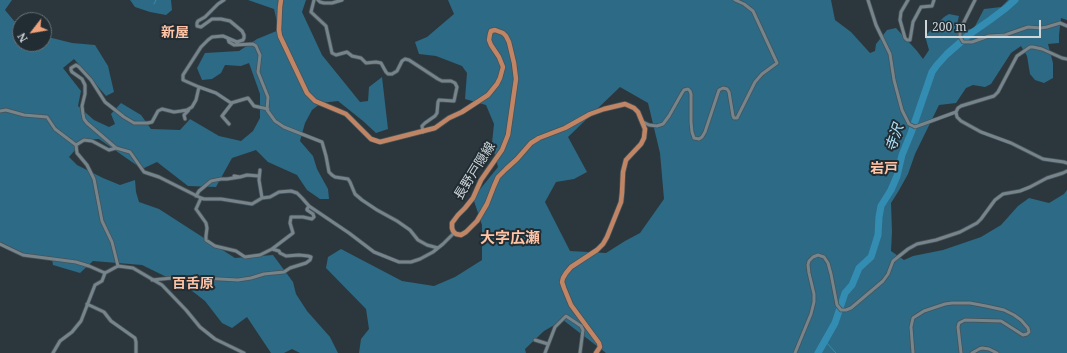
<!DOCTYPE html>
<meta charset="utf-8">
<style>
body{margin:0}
#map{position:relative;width:1067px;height:353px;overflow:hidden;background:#2b373d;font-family:"Noto Serif",serif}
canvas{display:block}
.north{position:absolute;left:12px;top:12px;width:40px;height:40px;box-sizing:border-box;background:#212d33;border:1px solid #677176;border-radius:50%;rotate:239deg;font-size:11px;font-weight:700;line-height:16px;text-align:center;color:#cfd6da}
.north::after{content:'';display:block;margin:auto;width:14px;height:18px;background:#f0a27a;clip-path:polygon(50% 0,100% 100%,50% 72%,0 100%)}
.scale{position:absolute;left:925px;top:20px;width:116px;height:18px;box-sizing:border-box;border:2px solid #cfd6da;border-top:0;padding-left:5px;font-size:12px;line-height:14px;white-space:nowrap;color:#cfd6da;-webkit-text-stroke:3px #212d33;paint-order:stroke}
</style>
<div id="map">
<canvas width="1067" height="353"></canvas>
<div class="north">N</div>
<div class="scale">200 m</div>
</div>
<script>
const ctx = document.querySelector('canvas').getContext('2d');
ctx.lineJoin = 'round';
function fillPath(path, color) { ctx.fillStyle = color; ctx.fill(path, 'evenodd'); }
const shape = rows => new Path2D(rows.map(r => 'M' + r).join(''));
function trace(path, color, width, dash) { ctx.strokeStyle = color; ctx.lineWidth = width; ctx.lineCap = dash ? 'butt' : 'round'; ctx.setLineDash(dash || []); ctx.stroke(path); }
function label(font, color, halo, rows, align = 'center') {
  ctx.font = font + ' "Noto Serif","Noto Sans JP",serif'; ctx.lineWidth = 4; ctx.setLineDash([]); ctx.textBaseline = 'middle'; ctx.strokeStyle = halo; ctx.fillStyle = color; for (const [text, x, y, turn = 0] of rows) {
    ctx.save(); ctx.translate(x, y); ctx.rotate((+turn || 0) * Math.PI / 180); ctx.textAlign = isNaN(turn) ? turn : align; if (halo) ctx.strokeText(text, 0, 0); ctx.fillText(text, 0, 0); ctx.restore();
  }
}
fillPath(shape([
 [0,0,12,0,5,10,20,28,20,44,44,44,44,36,72,43,95,45,108,66,114,92,106,96,74,59,63,68,81,91,78,106,94,120,109,127,115,124,111,114,121,103,141,115,151,129,180,130,190,119,219,136,241,141,253,131,260,118,260,94,249,63,241,66,225,65,221,73,212,79,202,80,197,68,205,53,239,51,257,39,279,30,274,9,248,0,306,0,302,12,322,55,360,102,368,101,369,87,382,77,388,129,376,133,363,121,338,101,321,103,312,110,305,123,300,141,313,156,317,169,328,189,329,199,320,199,307,190,297,175,268,162,256,150,232,158,216,187,188,186,157,162,142,169,99,139,84,140,69,157,77,165,103,178,120,185,135,180,136,192,139,202,159,209,235,258,273,255,293,282,296,294,307,311,330,337,338,353,300,353,292,349,284,353,271,353,247,317,232,328,222,323,205,301,187,287,142,265,93,261,80,273,53,265,52,259,27,255,0,242],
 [130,0,171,0,172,10,166,15,150,12,135,7],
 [448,0,831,0,835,20,851,32,870,53,875,51,876,44,887,30,896,28,917,51,923,59,929,50,925,36,944,17,949,14,959,16,955,33,974,28,984,9,1001,7,1008,0,1067,0,1067,20,1061,18,1059,35,1059,43,1048,44,1053,63,1053,78,1044,83,1035,80,1030,74,1027,56,1021,46,1011,53,991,84,985,87,973,85,966,88,956,103,939,105,915,154,908,174,898,192,891,203,892,232,891,251,904,260,913,256,943,250,981,237,1001,225,1018,206,1029,198,1049,203,1064,194,1067,190,1067,353,606,353,563,320,544,331,525,349,526,353,359,353,361,339,369,329,366,309,326,268,328,257,341,249,402,281,434,286,455,277,482,260,482,225,473,198,498,167,492,143,494,124,486,105,465,99,467,73,462,66,436,56,419,54,415,42,427,37,454,14],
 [620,87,648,103,660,153,664,199,640,233,625,241,606,253,570,251,545,202,556,182,574,179,587,172,568,137]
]), '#2d6a85');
trace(shape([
 [154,4,156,0],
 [824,340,836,353]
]), '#338db3', 1);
trace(shape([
 [818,353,835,323,845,293,852,285,859,268,871,257,873,251,878,235,879,217,881,206,891,190,897,176,902,155,911,133,932,72,937,65,947,54,970,34,990,20,1006,8,1015,0]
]), '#338db3', 7);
const minor = shape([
 [224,0,218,4,205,17,198,21,197,23,197,26,201,27,212,19,221,19,230,21,242,31,244,35,244,38,243,40,237,42,223,36,212,37,208,40,201,47,183,75,183,80,199,87,196,100,192,107,187,110,181,111,174,112,162,109,158,111,152,122,148,123,134,123,124,117,105,102,91,80,79,67,76,65,71,68,71,70,72,72,82,79,85,85,85,94,82,106,83,114,84,119,87,123,116,148,130,152,144,172,159,177,201,198,204,199,221,199,252,204,262,198,270,197,279,192,291,191,297,193,302,198,309,206,349,233,374,252,399,262,411,262,420,259,433,252,443,244,454,233],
 [314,0,311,12,326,26,332,53,336,55,347,52,352,56,361,58,366,63,376,62,381,63,386,72,388,74,392,74,397,71,402,61,405,59,409,60,438,79,442,81,451,81,455,83,457,87,454,101,439,100,438,102,437,113,435,116,425,123,422,126,423,132],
 [318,0,320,2,324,3,332,3,342,0],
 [868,0,876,25,890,54,894,80,902,110,909,124,915,127,956,112,958,108,961,106,994,96,998,92,1017,56,1030,47,1033,47,1042,49,1062,58,1067,59],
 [908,0,901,12,900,20,905,38,907,40,910,40,913,22,921,7,932,6,934,0],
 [975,0,961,28,960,33,960,37,963,42,972,42,989,36,1005,35,1028,27,1041,28,1047,27,1060,23,1067,26],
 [228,39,229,42,234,45,253,44,256,46,260,55,258,72,268,97,267,110,275,121,284,127,322,142,326,156,329,172,332,175,335,177,348,179,350,182,355,194,362,200,377,210,397,221,410,230,418,240,427,245,438,248],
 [199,87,216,93,231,103,248,98,254,106,268,109],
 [0,111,6,110,24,115,47,117,55,129,76,145],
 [956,112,957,117,961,121,981,132,1011,143,1043,159,1064,162,1067,163],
 [185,119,184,115,188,111,189,109],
 [643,122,649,125,657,126,663,124,669,116,682,93,684,90,688,89,690,91,691,94,691,122,692,132,694,138,699,139,702,137,705,132,719,90,723,88,727,89,729,92,733,116,734,118,737,118,755,82,762,74,777,63,753,11,744,4,735,0],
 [229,124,222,116,232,103],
 [76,145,77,153,87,165,94,179,102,221,112,242,118,266],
 [76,145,84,140,92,141,109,150,116,148],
 [260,170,259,180,262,198],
 [234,176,240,177,247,175,259,176],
 [196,196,199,191,211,181,221,179,227,179,240,177],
 [201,198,196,209,206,223,207,228,206,236,206,240,215,246,236,251,245,257,260,255,272,249],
 [0,244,23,255,76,262,89,266,105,273],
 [152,280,182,277,238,280,251,278,264,274,284,272,290,268,306,263,310,260,311,257,308,256,299,255,286,256,280,253,279,251,272,249,293,233,290,223,291,217,303,217,312,219,314,217,313,214,307,210,307,209,309,206],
 [87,304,104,312,111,321,135,338,136,342,136,353],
 [535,340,548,344],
 [53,353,60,341,72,332,81,321,95,285,102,281,105,273,118,266,133,268,162,285,186,310,200,327,215,339,244,353],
 [545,353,555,327,566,316,581,326,583,330,580,353],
 [795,353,811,314,814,302,814,294,809,273,808,265,809,261,813,257,818,255,824,257,828,263,831,274,837,305,841,310,846,310,851,308,883,281,888,274,893,261,908,249,917,244,936,240,960,232,977,223,981,219,995,200,1003,194,1020,191,1030,187,1047,178,1063,173,1067,171],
 [913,353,911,327,913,318,924,311,945,304,952,303,970,303,986,306,1004,310,1014,315,1021,320,1028,328,1029,332,1027,334,1023,335,1001,321,965,320,959,323,958,327,961,353],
 [972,353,979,349,982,348,989,349,997,353]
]);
const primary = shape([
 [281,0,280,7,279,30,280,36,307,93,315,101,346,114,371,139,380,142,435,128,449,118,462,112,488,95,497,84,500,78,503,67,499,57,491,45,489,40,490,34,491,31,495,30,503,33,506,36,509,42,514,63,516,79,508,135,502,150,481,180,473,198,465,208,458,215,452,223,452,228,453,231,456,234,461,235,466,232,477,221,487,204,494,186,498,177,506,169,517,159,531,143,539,138,565,128,590,114,604,109,625,104,634,108,638,112,645,129,644,138,641,144,626,160,623,172,622,193,621,202,607,237,603,244,597,250,571,267,566,273,563,278,562,282,564,288,571,305,599,343,600,347,596,353]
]);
trace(minor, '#485257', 4.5);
trace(primary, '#485257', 6);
trace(minor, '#76848b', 3);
trace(primary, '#c08565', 4.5);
label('13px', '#cfd6da', '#212d33', [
 ["長野戸隠線",475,171,-58]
]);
label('bold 14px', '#ffc3a5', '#212d33', [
 ["新屋",175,33],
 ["岩戸",884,169],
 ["百舌原",193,284]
]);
label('italic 14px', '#b2e5fe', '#212d33', [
 ["寺沢",895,138,-71]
]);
label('bold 15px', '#ffc3a5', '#212d33', [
 ["大字広瀬",510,239]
]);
</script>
